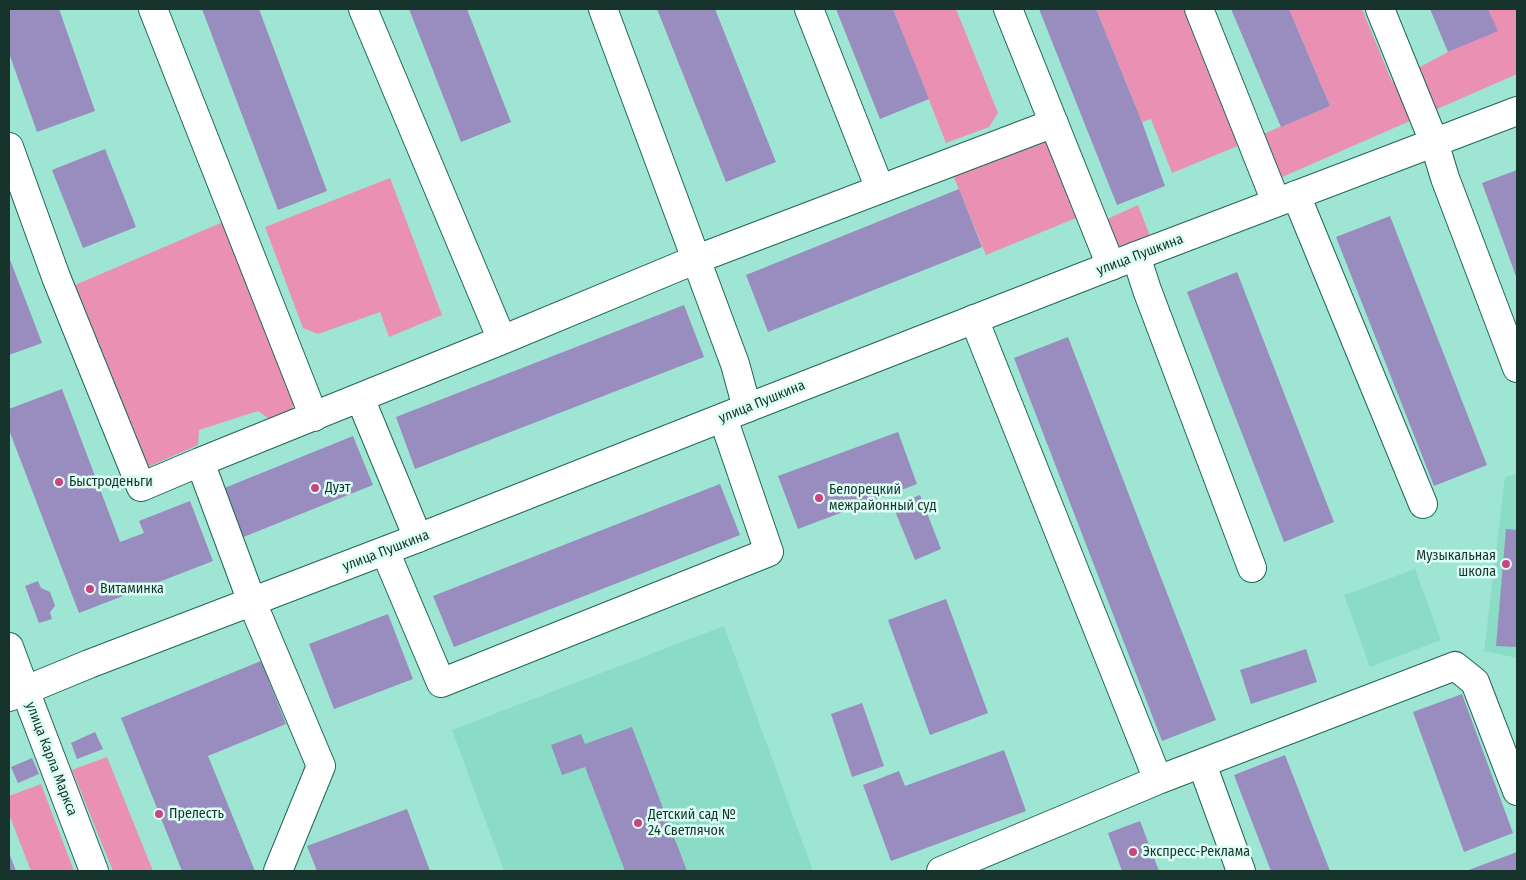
<!DOCTYPE html>
<meta charset="utf-8">
<style>
body{margin:0}
#map{position:relative;width:1526px;height:880px;overflow:hidden;background:#9fe5d3;font-family:"Fira Sans Condensed",sans-serif}
canvas{display:block}
.frame{position:absolute;inset:0;border:10px solid #16332c;pointer-events:none}
</style>
<div id="map">
<canvas width="1526" height="880"></canvas>
<div class="frame"></div>
</div>
<script>
const ctx = document.querySelector('canvas').getContext('2d');
ctx.lineJoin = 'round';
function fillPath(path, color) { ctx.fillStyle = color; ctx.fill(path, 'evenodd'); }
const shape = rows => new Path2D(rows.map(r => 'M' + r).join(''));
function trace(path, color, width, dash) { ctx.strokeStyle = color; ctx.lineWidth = width; ctx.lineCap = dash ? 'butt' : 'round'; ctx.setLineDash(dash || []); ctx.stroke(path); }
function label(font, color, halo, rows, align = 'center') {
  ctx.font = font + ' "Fira Sans Condensed",sans-serif'; ctx.lineWidth = 5; ctx.setLineDash([]); ctx.textBaseline = 'middle'; ctx.strokeStyle = halo; ctx.fillStyle = color; for (const [text, x, y, turn = 0] of rows) {
    ctx.save(); ctx.translate(x, y); ctx.rotate((+turn || 0) * Math.PI / 180); ctx.textAlign = isNaN(turn) ? turn : align; if (halo) ctx.strokeText(text, 0, 0); ctx.fillText(text, 0, 0); ctx.restore();
  }
}
fillPath(shape([
 [1517,474,1517,658,1484,651,1505,477],
 [1415,569,1441,640,1370,667,1344,595],
 [724,626,813,871,504,871,452,730]
]), '#8bdcc7');
fillPath(shape([
 [893,9,956,9,998,113,989,127,946,143],
 [1096,9,1185,9,1240,145,1172,173,1151,119,1142,122],
 [1289,9,1362,9,1392,82,1448,52,1497,30,1488,9,1517,9,1517,74,1280,178,1263,134,1330,106],
 [1044,137,1076,218,986,255,953,175],
 [390,178,442,315,389,337,380,312,318,334,303,328,265,227],
 [1138,205,1150,236,1116,250,1105,220],
 [223,222,293,403,292,414,276,424,258,411,199,430,198,445,141,470,68,288],
 [107,757,153,871,113,871,72,770],
 [41,784,74,871,31,871,9,814,9,796]
]), '#ea90b2');
fillPath(shape([
 [9,9,59,9,95,111,37,132,9,53],
 [202,9,259,9,327,191,278,210],
 [409,9,467,9,511,122,461,142],
 [657,9,715,9,776,162,726,182],
 [836,9,893,9,929,99,880,119],
 [1039,9,1096,9,1142,122,1165,186,1117,205],
 [1231,9,1289,9,1330,106,1281,127],
 [1430,9,1488,9,1498,31,1448,52],
 [105,149,136,227,83,248,52,170],
 [1517,170,1517,279,1482,183],
 [959,189,982,247,768,332,746,275],
 [1390,216,1487,465,1434,486,1336,237],
 [9,257,42,343,9,355],
 [1237,272,1334,522,1284,542,1187,292],
 [684,305,704,357,415,469,396,417],
 [1068,337,1216,720,1162,741,1014,358],
 [62,389,120,542,144,533,139,521,190,501,213,561,79,613,9,430,9,409],
 [898,432,917,484,798,529,778,476],
 [353,436,373,485,241,538,222,489],
 [720,484,740,535,454,647,433,596],
 [920,495,941,549,915,560,893,506],
 [1506,529,1517,530,1517,647,1496,646],
 [38,581,41,588,50,592,55,606,50,612,52,619,39,623,25,586],
 [946,599,988,713,930,735,888,620],
 [388,614,413,679,334,709,309,644],
 [1306,649,1317,682,1251,704,1240,670],
 [261,661,286,724,208,756,255,871,182,871,121,718],
 [1462,694,1513,833,1464,852,1413,712],
 [862,703,884,766,852,777,831,714],
 [632,727,687,871,625,871,585,767,562,775,551,745,581,734,585,744],
 [95,732,103,749,77,759,71,743],
 [1004,750,1026,811,891,861,863,785,899,771,905,786],
 [1285,755,1330,871,1271,871,1234,775],
 [32,758,39,774,18,783,11,767],
 [407,809,430,871,317,871,307,846],
 [1140,821,1159,871,1122,871,1108,833],
 [1517,852,1517,871,1466,871],
 [9,853,16,871,9,871]
]), '#998cbf');
const minor = shape([
 [153,9,314,417],
 [363,9,502,340],
 [603,9,735,364,747,408],
 [809,9,880,189],
 [1008,9,1111,266],
 [1199,9,1276,202],
 [1380,9,1434,142,1445,178,1517,368],
 [9,147,56,277,141,487,200,462],
 [1296,195,1423,504],
 [1136,256,1147,290,1252,568],
 [360,398,418,538],
 [385,551,441,683,769,552,723,418],
 [25,690,94,871],
 [1202,764,1241,871],
 [1158,780,1455,666,1475,682,1517,791],
 [278,871,321,766,252,602,200,462,502,340,697,259,1054,123],
 [941,871,1158,780,974,319]
]);
const major = shape([
 [9,647,25,690],
 [9,697,89,664,418,538,747,408,1136,256,1517,111]
]);
trace(minor, '#1e6657', 30);
trace(major, '#1e6657', 30);
trace(minor, '#fff', 28);
trace(major, '#fff', 28);
for (const [x, y, r, color] of [
 [59,482,5,"#cb4381"],
 [315,488,5,"#cb4381"],
 [819,498,5,"#cb4381"],
 [1506,564,5,"#cb4381"],
 [90,589,5,"#cb4381"],
 [159,814,5,"#cb4381"],
 [638,823,5,"#cb4381"],
 [1133,852,5,"#cb4381"]
]) { const dot = new Path2D(); dot.arc(x, y, r, 0, 2 * Math.PI); ctx.fillStyle = color; ctx.fill(dot); trace(dot, '#dcfef4', 2); }
label('14px', '#16332c', '#dcfef4', [
 ["улица Пушкина",1140,255,-21],
 ["улица Пушкина",762,402,-22],
 ["улица Пушкина",386,551,-21],
 ["улица Карла Маркса",51,759,69]
]);
label('14px', '#16332c', '#dcfef4', [
 ["Быстроденьги",69,482],
 ["Дуэт",325,488],
 ["Белорецкий",829,490],
 ["межрайонный суд",829,506],
 ["Музыкальная",1496,556,"right"],
 ["школа",1496,572,"right"],
 ["Витаминка",100,589],
 ["Прелесть",169,814],
 ["Детский сад №",648,815],
 ["24 Светлячок",648,831],
 ["Экспресс-Реклама",1143,852]
], 'left');
</script>
